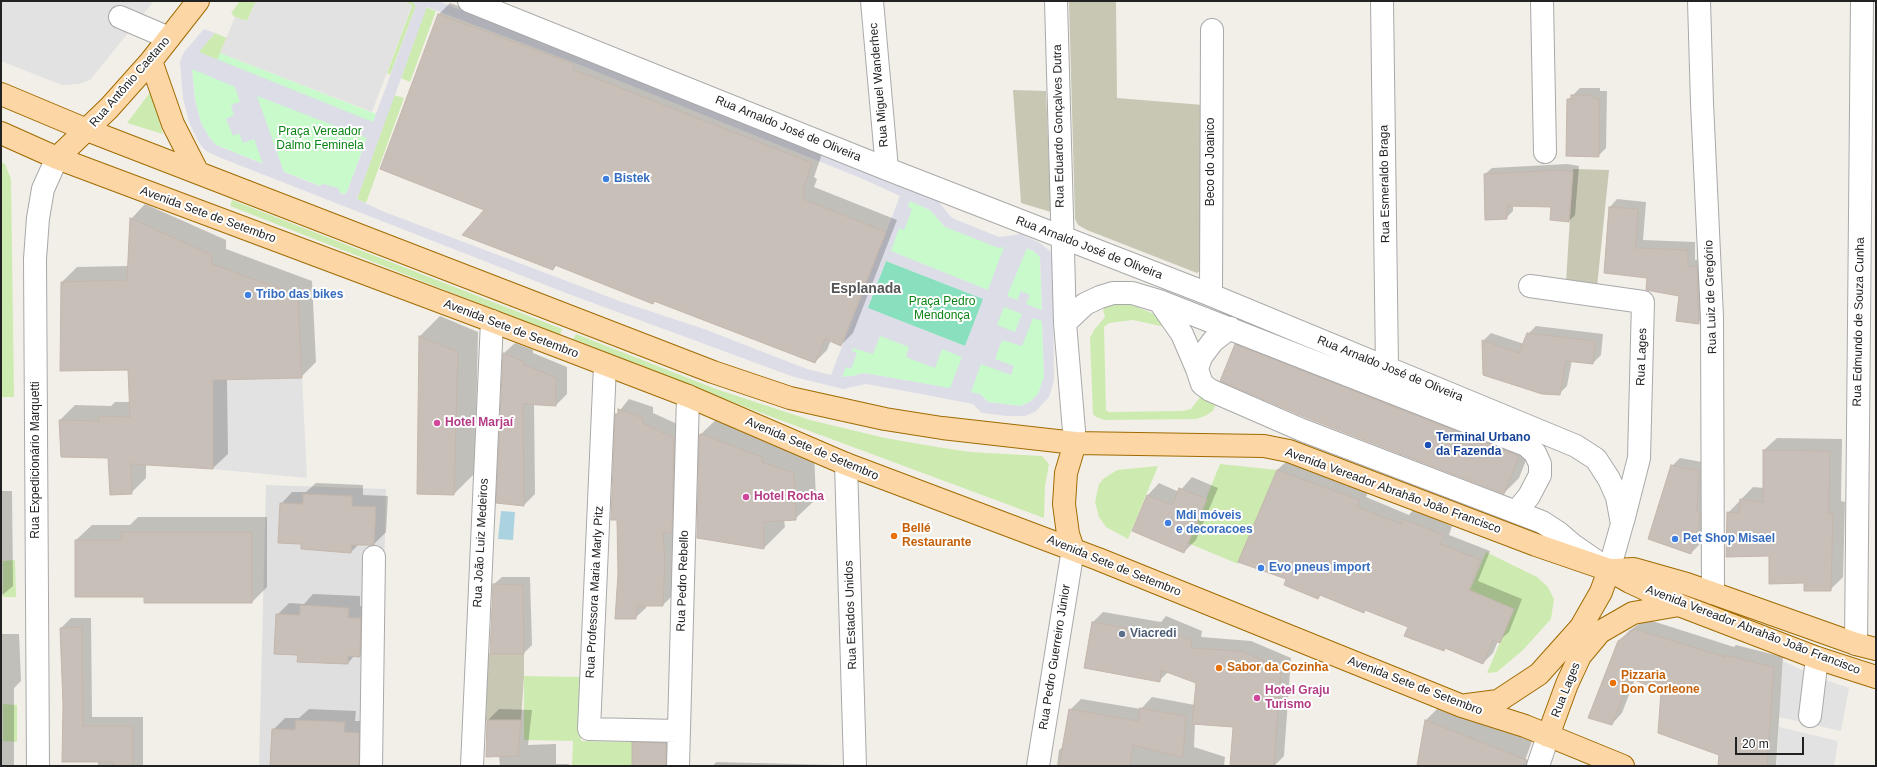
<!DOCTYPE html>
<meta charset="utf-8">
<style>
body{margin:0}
#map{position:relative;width:1877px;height:767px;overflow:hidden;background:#f2efe9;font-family:Arial,sans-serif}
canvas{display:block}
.frame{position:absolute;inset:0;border:2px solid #222;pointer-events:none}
.scale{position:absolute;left:1735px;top:737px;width:69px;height:18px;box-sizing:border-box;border:2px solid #222;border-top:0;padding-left:5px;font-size:12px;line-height:14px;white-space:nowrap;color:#222;-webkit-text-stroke:3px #fff;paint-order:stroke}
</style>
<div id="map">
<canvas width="1877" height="767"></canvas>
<div class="frame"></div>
<div class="scale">20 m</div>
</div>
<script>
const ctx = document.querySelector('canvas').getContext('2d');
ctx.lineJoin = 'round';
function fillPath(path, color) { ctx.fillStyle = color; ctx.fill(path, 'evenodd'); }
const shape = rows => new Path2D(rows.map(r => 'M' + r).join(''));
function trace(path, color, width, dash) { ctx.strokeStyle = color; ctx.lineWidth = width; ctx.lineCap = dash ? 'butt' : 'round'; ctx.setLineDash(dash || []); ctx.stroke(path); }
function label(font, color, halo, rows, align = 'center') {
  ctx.font = font + ' Arial,sans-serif'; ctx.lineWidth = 4; ctx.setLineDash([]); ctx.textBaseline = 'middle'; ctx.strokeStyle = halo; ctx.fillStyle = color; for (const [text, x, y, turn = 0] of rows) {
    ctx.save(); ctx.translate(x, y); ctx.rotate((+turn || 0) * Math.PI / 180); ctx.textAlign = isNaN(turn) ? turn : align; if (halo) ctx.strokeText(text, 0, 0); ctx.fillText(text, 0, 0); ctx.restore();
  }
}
fillPath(shape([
 [266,485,386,489,380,766,259,766]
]), '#e0dfdf');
fillPath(shape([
 [1069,1,1116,1,1117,98,1203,105,1203,269,1197,273,1087,230,1078,225,1075,219],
 [1013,90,1046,91,1051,212,1021,203],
 [1573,169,1609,170,1597,287,1566,282],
 [487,654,524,654,524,676,521,720,486,720]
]), '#c7c7b4');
fillPath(shape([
 [240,1,256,1,247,21,235,17,231,13],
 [403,1,412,1,416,6,390,75,387,73,412,6],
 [426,7,436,11,410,82,401,78],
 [215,33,227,38,217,61,198,52],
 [151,91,163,134,127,123],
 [394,95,404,98,366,203,357,199],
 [1,162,5,164,11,179,14,397,1,397],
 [232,200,562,329,560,335,230,206],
 [1113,304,1132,305,1154,314,1170,328,1133,320,1109,323,1104,327,1106,410,1109,412,1183,411,1191,409,1200,397,1216,404,1213,411,1205,416,1196,419,1105,420,1096,417,1093,414,1090,338,1094,330,1105,317,1103,310,1106,306],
 [576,334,716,389,810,420,885,438,937,447,970,452,1042,456,1049,464,1045,486,1044,518,737,404,573,339],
 [1220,464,1277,470,1238,564,1188,543],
 [1158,466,1128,539,1106,527,1099,517,1095,502,1099,484,1103,479,1117,470],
 [1486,552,1537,577,1548,587,1554,599,1551,619,1523,650,1497,672,1487,673,1514,609,1470,590],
 [15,560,16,597,3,597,3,561],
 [524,676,582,677,581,741,632,742,632,766,572,766,573,741,524,740],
 [3,704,17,705,17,742,3,741]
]), '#cdebb0');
fillPath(shape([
 [198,52,217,61,220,53,376,114,347,192,345,194,341,193,324,184,320,186,216,145,209,137,201,123,195,100,192,69],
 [900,196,930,210,945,227,1019,245,1035,252,1040,257,1044,377,1038,394,1030,402,1020,406,988,402,980,394,864,373,853,376,842,377]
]), '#c8facc');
fillPath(shape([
 [886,261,984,299,965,346,867,308]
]), '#88e0be');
fillPath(shape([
 [1,1,154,1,90,80,79,84,62,85,1,61],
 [256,1,403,1,412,5,372,112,220,53,235,17,247,21],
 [212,264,225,269,224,380,302,378,307,478,213,469],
 [1783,661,1817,677,1849,688,1841,731,1779,717],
 [1779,727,1838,741,1834,766,1777,766]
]), '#e2e2e2');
fillPath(shape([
 [412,1,438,1,904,186,938,201,952,218,999,237,1021,234,1040,243,1050,251,1053,264,1054,381,1049,397,1035,412,1025,416,1007,416,982,413,973,404,921,394,866,384,843,389,794,377,566,293,328,200,216,156,206,151,199,143,189,122,183,98,180,62,184,52,204,29,215,33,199,52,373,122,416,6],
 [427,7,580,65,863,179,900,196,831,375,807,369,704,329,622,302,382,211,357,199],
 [192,69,235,87,240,102,231,105,234,115,226,119,233,136,239,133,243,143,254,139,263,164,216,145,209,137,201,123,195,100],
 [257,96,367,138,347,192,345,194,341,194,338,188,324,184,319,186,284,172],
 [910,201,930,210,945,227,999,248,1004,247,988,290,891,251,899,228,904,230,912,209,908,207],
 [1027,248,1035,252,1040,257,1042,310,1026,304,1030,295,1021,291,1017,300,1007,296],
 [886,261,983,299,965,346,868,308],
 [1004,307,1022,314,1015,332,997,325],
 [1033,318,1042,321,1044,377,1038,394,1030,402,1020,406,988,402,980,394,971,392,981,364,1011,375,1014,366,995,359,1002,340,1022,346],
 [880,336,909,347,906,357,935,368,942,349,962,357,950,388,864,373,853,376,842,377,846,367,851,369,857,353,852,351,853,348,873,354]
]), '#dddde8');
fillPath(shape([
 [501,511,515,512,513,540,498,539]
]), '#aad3df');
fillPath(shape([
 [450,3,585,52,823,151,814,177,817,179,814,187,897,220,853,333,841,345,831,340,827,350,815,362,655,300,653,303,557,265,553,269,486,209,438,15],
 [1580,88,1600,88,1600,91,1607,91,1606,148,1598,156,1568,100],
 [1567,164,1579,166,1575,215,1569,221,1551,219,1552,206,1513,205,1513,211,1506,218,1485,174,1492,168],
 [1617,199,1646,202,1643,240,1695,242,1695,260,1705,258,1706,315,1698,323,1680,295,1648,277,1610,207],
 [145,204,226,240,226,249,312,281,316,362,301,377,227,379,228,454,213,468,146,464,146,478,131,493,109,457,60,420,75,405,111,406,115,402,130,402,129,369,62,282,77,267,129,266,131,219],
 [440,316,478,332,475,473,454,494,420,336],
 [1536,326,1603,334,1601,355,1593,363,1572,360,1567,386,1559,394,1483,341,1491,333,1524,344,1528,334],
 [1251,330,1534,440,1519,478,1504,493,1236,345],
 [515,343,533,350,533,353,567,367,567,394,556,405,534,404,535,494,524,505,497,502,504,353],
 [629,399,653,407,653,413,684,427,673,595,663,605,646,605,646,608,635,618,619,574,616,415],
 [722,414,814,452,816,499,795,519,784,520,785,527,764,548,700,435],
 [1777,438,1842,439,1841,501,1845,502,1843,577,1830,590,1805,582,1770,555,1728,513,1753,487,1764,488,1764,450],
 [1680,458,1707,463,1708,512,1699,545,1691,553,1672,466],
 [1287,461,1369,490,1366,497,1409,515,1413,510,1452,526,1449,535,1490,551,1478,581,1522,599,1509,632,1499,641,1498,641,1493,653,1483,663,1446,647,1443,650,1409,626,1366,610,1364,611,1321,595,1318,597,1287,579,1277,470],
 [1192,477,1218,488,1196,540,1184,552,1133,530,1148,495,1159,483,1179,492],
 [316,483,363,485,363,495,388,496,386,532,374,544,359,544,351,552,302,543,281,504,292,492,306,492],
 [1,491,12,491,13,586,1,596],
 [138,517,267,517,267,587,252,602,145,596,76,540,92,525,130,525],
 [502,577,530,577,532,645,524,653,494,584],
 [313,594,360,596,360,606,372,607,371,644,360,656,355,655,348,663,299,654,277,615,289,603,304,604],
 [1103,612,1161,622,1166,616,1202,631,1201,637,1251,641,1291,658,1284,756,1274,766,1270,766,1234,727,1195,723,1194,747,1225,757,1224,766,1057,766,1059,750,1063,747,1070,710,1081,699,1141,709,1152,697,1195,705,1197,682,1169,671,1159,681,1093,622],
 [71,618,91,618,92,717,143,717,143,766,98,766,98,761,64,704,61,628],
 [1646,619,1734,647,1736,645,1783,657,1776,766,1719,766,1720,754,1662,691,1635,679,1622,713,1612,724,1618,642,1629,631],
 [1,634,19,634,21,681,14,688,14,766,1,766],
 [1441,705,1532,741,1523,766,1418,766,1426,720],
 [309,709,356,711,355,721,370,721,364,766,271,766,273,730,285,718,299,718],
 [499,709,532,710,528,745,556,744,556,764,569,764,570,766,500,766,499,756,488,720],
 [645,731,678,732,678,766,633,766,633,743],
 [716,762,836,765,836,766,713,766]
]), '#0003');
const building = shape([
 [438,14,574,64,572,69,812,163,803,189,806,191,803,199,886,232,841,346,825,339,815,363,654,301,653,304,555,265,553,270,462,235,484,210,380,169,438,14],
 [1571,95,1593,95,1593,98,1599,99,1599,157,1566,156,1567,99,1571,99,1571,95],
 [1561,170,1573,172,1569,222,1550,220,1551,207,1507,206,1507,219,1485,220,1484,174,1561,170],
 [1609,207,1638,209,1636,248,1688,250,1688,267,1697,266,1699,324,1676,321,1679,296,1646,290,1647,278,1604,273,1609,207],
 [130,218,212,255,212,264,298,295,302,378,213,380,213,469,131,464,132,494,110,495,108,458,61,457,59,420,99,421,99,416,130,417,128,370,60,371,61,282,127,280,130,218],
 [1527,333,1595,341,1593,364,1566,361,1560,395,1542,394,1483,375,1482,340,1519,353,1527,333],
 [419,336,458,352,454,495,417,494,419,336],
 [1235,344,1519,456,1504,494,1307,418,1220,381,1235,344],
 [503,353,523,361,523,364,556,378,556,406,523,404,524,506,496,503,503,353],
 [618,409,643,418,643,423,674,438,672,534,663,532,665,561,663,606,637,606,636,619,615,619,618,574,617,520,611,520,615,414,618,414,618,409],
 [701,434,762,457,762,462,794,473,796,520,764,522,764,549,697,538,699,435,701,434],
 [1763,450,1830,451,1829,513,1833,514,1831,591,1804,591,1804,583,1769,584,1769,556,1726,557,1727,512,1739,513,1740,499,1763,502,1763,450],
 [1671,465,1699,471,1697,512,1700,512,1700,521,1691,554,1648,539,1671,465],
 [1277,470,1360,500,1357,507,1401,524,1403,519,1444,535,1440,544,1481,560,1469,590,1514,609,1500,643,1493,640,1483,664,1445,648,1444,651,1404,636,1408,627,1365,610,1364,613,1320,595,1318,599,1284,585,1286,579,1238,562,1277,470],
 [1179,488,1207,499,1184,553,1132,531,1147,495,1172,505,1179,488],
 [303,494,352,496,352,506,376,507,374,545,352,545,351,553,301,549,301,544,278,543,280,503,303,504,303,494],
 [122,532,252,532,252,603,144,603,144,597,75,597,75,540,121,540,122,532],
 [493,584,523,585,524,654,490,654,493,584],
 [300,605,349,608,348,618,361,618,360,657,348,656,348,664,297,662,298,655,274,654,276,614,300,615,300,605],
 [1092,622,1154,633,1155,626,1192,641,1191,648,1240,651,1281,668,1274,766,1230,766,1233,727,1192,724,1196,683,1161,670,1160,682,1084,668,1092,622],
 [82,627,83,726,133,726,133,766,113,766,113,762,62,762,63,704,60,628,82,627],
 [1635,629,1725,657,1725,655,1774,667,1767,766,1718,766,1719,755,1658,733,1661,691,1630,678,1612,725,1588,718,1618,641,1635,629],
 [1140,708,1186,716,1183,758,1133,745,1130,766,1059,766,1069,709,1138,721,1140,708],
 [296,720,345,722,344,732,359,733,359,766,270,766,272,729,295,730,296,720],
 [487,720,521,720,518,756,486,757,487,720],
 [1425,720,1527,760,1526,766,1417,766,1425,720],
 [632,742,666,743,666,766,632,766,632,742]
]);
fillPath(building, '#c7bfb8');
trace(building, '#c4b6ab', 1);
const minor = shape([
 [469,1,887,169,1211,295,1576,446,1596,459,1609,479,1617,497,1622,524,1609,570,1573,545,1559,533,1542,522,1302,430,1210,390,1202,384,1197,369,1182,334,1159,301],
 [872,1,887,169],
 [1056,1,1065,323,1075,443],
 [1382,1,1387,367],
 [1542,1,1545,152],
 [1699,1,1702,103,1712,317,1713,593],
 [120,17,169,38],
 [1530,286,1643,302,1639,458,1623,521],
 [1211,295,1212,30],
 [1065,323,1085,304,1100,297,1113,293,1132,293,1159,301,1526,445,1535,453,1540,464,1540,475,1529,496,1516,512],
 [605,365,589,729,678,731],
 [1197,369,1201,357,1213,341,1230,328],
 [846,464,855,766],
 [1856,644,1862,1],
 [1810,716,1817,658],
 [38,766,35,259,38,218,43,189,57,158],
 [371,766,374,557],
 [472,766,492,321],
 [678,766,688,396],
 [1038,766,1073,549],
 [1538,766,1548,736]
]);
const major = shape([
 [151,61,173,124,197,171],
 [1,94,87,130,713,372,790,398,885,419,942,428,1075,443,1264,446,1289,451,1536,545,1609,570,1630,582,1679,605,1817,658,1876,677],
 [1,133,57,158,492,321,688,396,846,464,1098,559,1462,706,1525,726,1623,766],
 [57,158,109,108,151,61,198,1],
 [1073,549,1068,534,1064,504,1066,473,1075,443],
 [1613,570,1634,569,1687,584,1856,644,1876,649],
 [1467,705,1498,701,1539,674,1581,627,1601,592,1609,570],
 [1548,736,1567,684,1580,656,1600,632,1633,613,1679,605]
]);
trace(minor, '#a9a9a9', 24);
trace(major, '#a06b00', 24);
trace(minor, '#fff', 22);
trace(major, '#fcd6a4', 22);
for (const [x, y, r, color] of [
 [606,179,4,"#3f7fe0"],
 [248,295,4,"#3f7fe0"],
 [437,423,4,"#d1479c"],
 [1428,445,4,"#1a4fb4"],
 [746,497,4,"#d1479c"],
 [1168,523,4,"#3f7fe0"],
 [894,536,4,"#e8710a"],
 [1675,539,4,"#3f7fe0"],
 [1261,568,4,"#3f7fe0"],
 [1122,634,4,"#5c6f8a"],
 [1219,668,4,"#e8710a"],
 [1613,683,4,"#e8710a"],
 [1257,698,4,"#d1479c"]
]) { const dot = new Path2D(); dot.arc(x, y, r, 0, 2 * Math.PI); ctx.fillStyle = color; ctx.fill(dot); trace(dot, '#fff', 1.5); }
label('12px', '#222', '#fff', [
 ["Rua Antônio Caetano",130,82,-49],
 ["Rua Miguel Wanderhec",879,85,-95],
 ["Rua Eduardo Gonçalves Dutra",1059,126,-91],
 ["Rua Arnaldo José de Oliveira",788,129,22],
 ["Beco do Joanico",1211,162,-90],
 ["Rua Esmeraldo Braga",1385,184,-91],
 ["Avenida Sete de Setembro",208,215,20],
 ["Rua Arnaldo José de Oliveira",1089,248,21],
 ["Rua Luiz de Gregório",1711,297,-92],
 ["Rua Edmundo de Souza Cunha",1859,322,-89],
 ["Avenida Sete de Setembro",511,329,21],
 ["Rua Lages",1642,357,-88],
 ["Rua Arnaldo José de Oliveira",1390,369,22],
 ["Avenida Sete de Setembro",812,449,23],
 ["Rua Expedicionário Marquetti",36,460,-90],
 ["Avenida Vereador Abrahão João Francisco",1393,491,20],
 ["Rua João Luiz Medeiros",481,543,-87],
 ["Avenida Sete de Setembro",1114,566,22],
 ["Rua Pedro Rebello",683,581,-88],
 ["Rua Professora Maria Marly Pitz",595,592,-87],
 ["Rua Estados Unidos",851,615,-92],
 ["Avenida Vereador Abrahão João Francisco",1753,630,21],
 ["Rua Pedro Guerreiro Júnior",1055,657,-81],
 ["Avenida Sete de Setembro",1415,686,21],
 ["Rua Lages",1566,690,-68]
]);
label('12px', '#0c8416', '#fff', [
 ["Praça Vereador",320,132],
 ["Dalmo Feminela",320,146],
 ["Praça Pedro",942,302],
 ["Mendonça",942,316]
]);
label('bold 12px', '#366cbe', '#fff', [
 ["Bistek",614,179],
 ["Tribo das bikes",256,295],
 ["Mdi móveis",1176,516],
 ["e decoracoes",1176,530],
 ["Pet Shop Misael",1683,539],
 ["Evo pneus import",1269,568]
], 'left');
label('bold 12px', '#b23c85', '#fff', [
 ["Hotel Marjaí",445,423],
 ["Hotel Rocha",754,497],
 ["Hotel Graju",1265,691],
 ["Turismo",1265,705]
], 'left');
label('bold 12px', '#164399', '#fff', [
 ["Terminal Urbano",1436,438],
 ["da Fazenda",1436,452]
], 'left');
label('bold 12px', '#c56008', '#fff', [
 ["Bellé",902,529],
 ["Restaurante",902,543],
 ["Sabor da Cozinha",1227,668],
 ["Pizzaria",1621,676],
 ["Don Corleone",1621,690]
], 'left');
label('bold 12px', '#4e5e75', '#fff', [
 ["Viacredi",1130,634]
], 'left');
label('bold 14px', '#555', '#fff', [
 ["Esplanada",866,289]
]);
</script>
